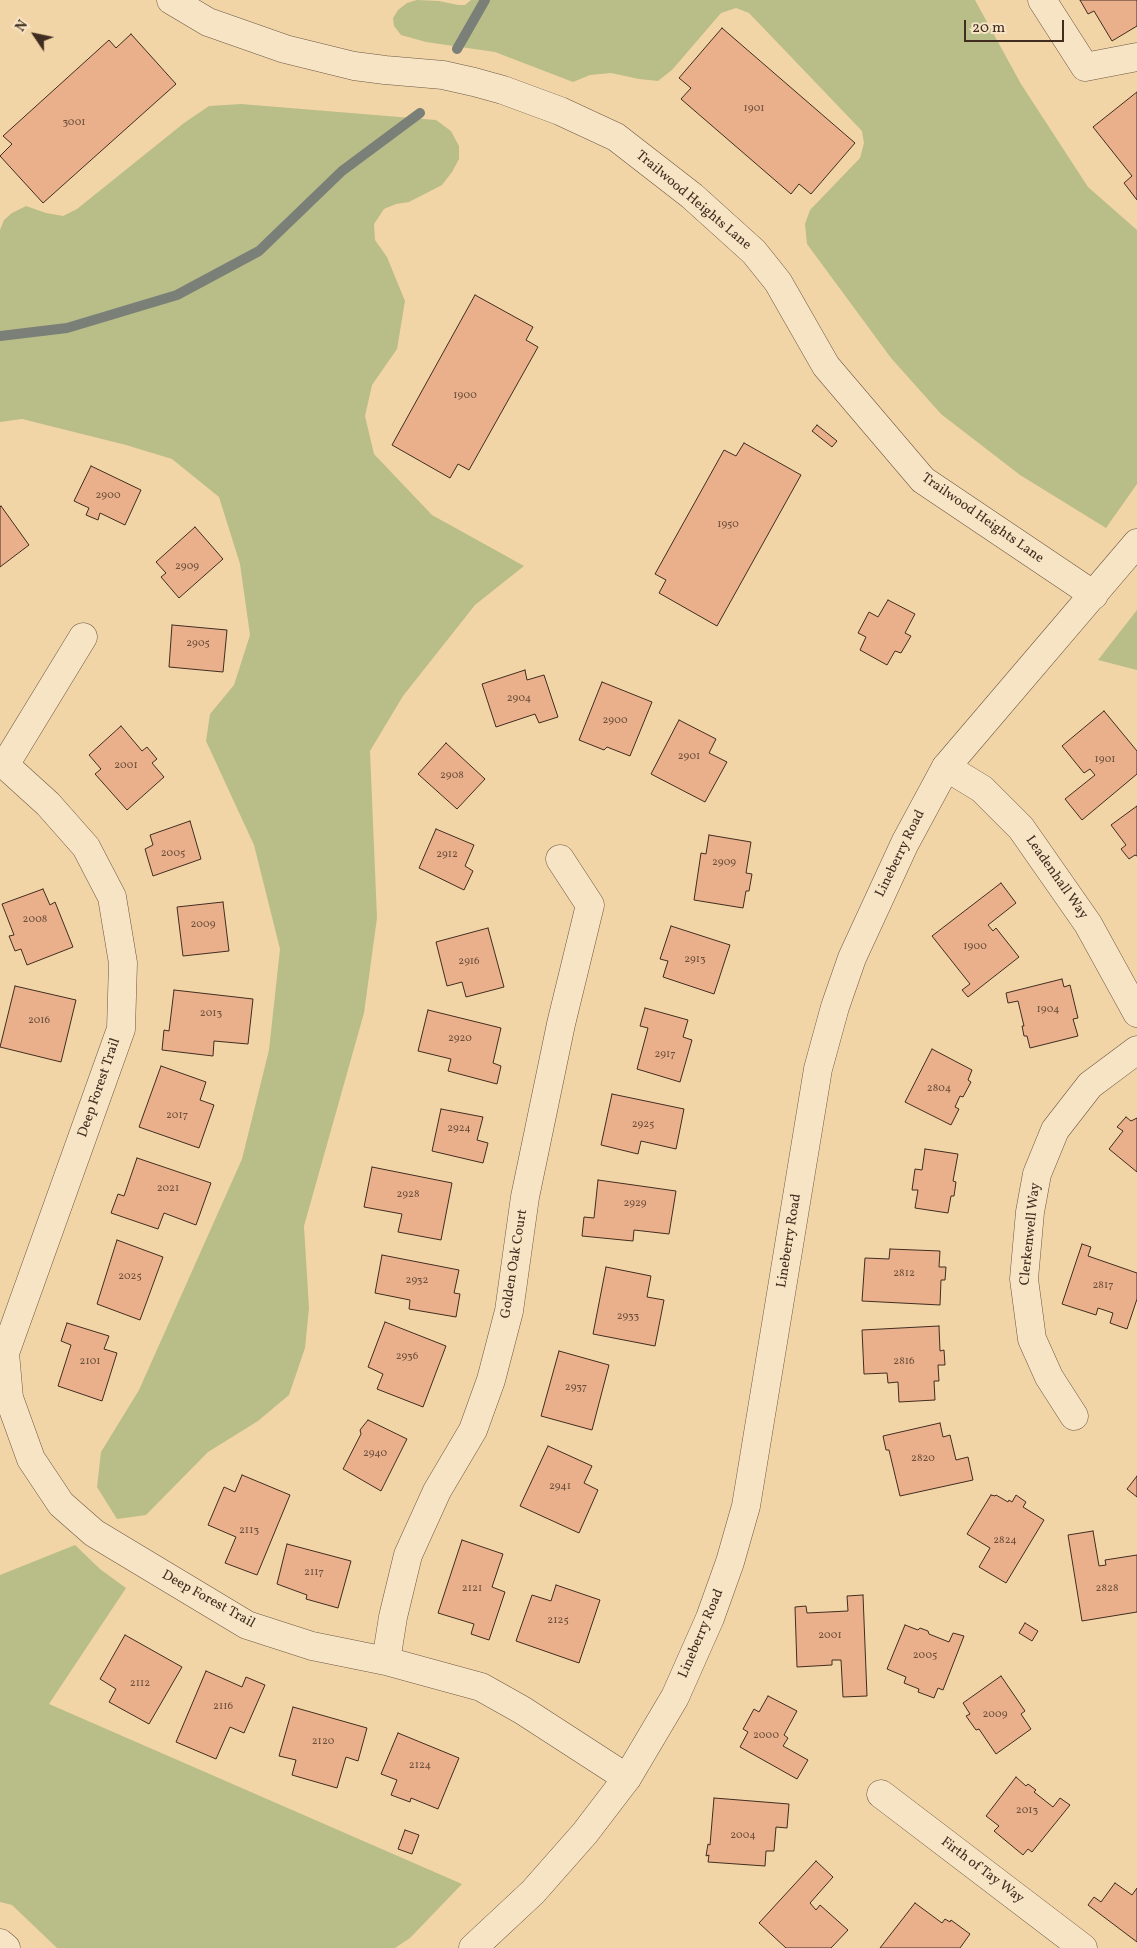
<!DOCTYPE html>
<style>
body{margin:0}
#map{position:relative;width:1137px;height:1948px;overflow:hidden;background:#f2d5a6;font-family:Vollkorn,serif}
canvas{display:block}
.north{position:absolute;left:10px;top:10px;width:50px;height:50px;-webkit-text-stroke:4px #f7e4c5;paint-order:stroke;rotate:304deg;font-size:14px;font-weight:700;line-height:20px;text-align:center;color:#402d20}
.north::after{content:'';display:block;margin:auto;width:18px;height:22px;background:#402d20;clip-path:polygon(50% 0,100% 100%,50% 72%,0 100%)}
.scale{position:absolute;left:964px;top:20px;width:100px;height:22px;box-sizing:border-box;border:2px solid #402d20;border-top:0;padding-left:6px;font-size:15px;line-height:18px;white-space:nowrap;color:#402d20;-webkit-text-stroke:4px #f7e4c5;paint-order:stroke}
</style>
<div id="map">
<canvas width="1137" height="1948"></canvas>
<div class="north">N</div>
<div class="scale">20 m</div>
</div>
<script>
const ctx = document.querySelector('canvas').getContext('2d');
ctx.lineJoin = 'round';
function fillPath(path, color) { ctx.fillStyle = color; ctx.fill(path, 'evenodd'); }
const shape = rows => new Path2D(rows.map(r => 'M' + r).join(''));
function trace(path, color, width, dash) { ctx.strokeStyle = color; ctx.lineWidth = width; ctx.lineCap = dash ? 'butt' : 'round'; ctx.setLineDash(dash || []); ctx.stroke(path); }
function label(font, color, halo, rows, align = 'center') {
  ctx.font = font + ' Vollkorn,serif'; ctx.lineWidth = 5; ctx.setLineDash([]); ctx.textBaseline = 'middle'; ctx.strokeStyle = halo; ctx.fillStyle = color; for (const [text, x, y, turn = 0] of rows) {
    ctx.save(); ctx.translate(x, y); ctx.rotate((+turn || 0) * Math.PI / 180); ctx.textAlign = isNaN(turn) ? turn : align; if (halo) ctx.strokeText(text, 0, 0); ctx.fillText(text, 0, 0); ctx.restore();
  }
}
fillPath(shape([
 [417,0,439,1,458,5,465,5,471,0,975,0,1021,84,1088,187,1137,230,1137,484,1106,528,1020,475,941,414,891,358,807,244,805,224,810,210,860,158,864,143,862,131,749,13,736,8,721,13,672,70,658,81,639,79,611,73,590,75,573,82,495,52,426,42,401,35,394,26,393,18,398,10,407,3],
 [241,104,436,120,451,131,459,146,459,159,452,172,442,185,409,202,396,204,384,209,374,224,375,240,387,257,405,301,397,349,372,385,365,416,374,454,432,515,524,566,475,605,403,696,370,751,377,918,364,1013,304,1226,309,1308,305,1348,289,1395,258,1421,208,1452,146,1515,117,1519,97,1487,101,1452,139,1390,242,1159,269,1050,280,949,254,845,206,741,210,714,234,685,250,635,240,564,219,497,172,459,126,445,22,419,0,422,0,230,4,220,12,213,26,206,46,213,63,216,77,209,184,123,209,106],
 [1137,610,1137,670,1098,660],
 [75,1545,100,1569,126,1588,49,1704,462,1884,410,1938,395,1948,57,1948,12,1905,0,1902,0,1575]
]), '#b9bd88');
trace(shape([
 [457,49,485,0],
 [0,336,67,328,177,295,259,251,342,171,420,113]
]), '#7a7f78', 10);
const building = shape([
 [1080,0,1137,0,1137,26,1112,41,1094,11,1088,14,1080,0],
 [722,28,855,143,811,194,799,184,791,194,681,99,691,88,679,78,722,28],
 [131,34,176,84,43,203,0,156,12,144,3,136,109,40,116,48,131,34],
 [1137,92,1137,200,1124,183,1132,176,1093,127,1137,92],
 [475,295,533,327,526,340,538,347,469,470,458,464,450,478,392,445,475,295],
 [817,425,837,441,832,447,812,431,817,425],
 [744,443,801,475,717,626,659,593,666,580,655,574,724,450,736,456,744,443],
 [91,466,141,490,125,525,100,513,98,520,86,515,89,508,74,501,91,466],
 [1,506,29,545,0,567,0,507,1,506],
 [195,527,223,559,179,598,161,577,166,573,156,562,195,527],
 [888,600,915,614,905,633,911,636,901,653,895,651,887,665,860,650,866,637,858,633,869,612,878,617,888,600],
 [172,625,227,630,223,672,169,667,172,625],
 [525,670,527,680,544,675,558,717,539,723,535,714,496,727,482,684,525,670],
 [602,682,652,702,630,756,607,747,604,750,579,740,602,682],
 [1104,711,1137,751,1137,774,1082,820,1065,799,1095,775,1090,769,1084,773,1062,746,1104,711],
 [679,720,716,739,709,753,727,762,705,802,651,774,679,720],
 [121,726,142,751,147,747,157,759,152,763,164,777,127,810,95,774,101,769,89,755,121,726],
 [446,743,485,779,457,809,418,774,446,743],
 [1137,806,1137,856,1135,855,1129,859,1121,849,1126,845,1111,825,1137,806],
 [190,821,201,859,153,876,145,849,153,845,150,835,190,821],
 [436,829,474,845,465,866,473,871,464,890,419,868,436,829],
 [709,835,751,842,746,873,752,874,749,891,746,891,743,908,694,900,701,853,706,854,709,835],
 [1001,883,1016,903,988,925,993,931,996,928,1019,957,968,997,962,990,970,984,932,936,1001,883],
 [43,889,50,905,55,902,73,947,27,965,21,949,15,951,9,936,14,935,2,904,43,889],
 [223,902,229,951,183,956,177,907,223,902],
 [671,926,730,945,714,994,663,977,668,961,660,959,671,926],
 [488,928,504,987,466,997,462,982,447,986,436,942,488,928],
 [1062,979,1064,987,1070,985,1078,1018,1073,1019,1078,1036,1030,1048,1027,1036,1024,1036,1022,1026,1024,1026,1018,1001,1008,1003,1006,993,1062,979],
 [15,986,76,1000,61,1062,0,1047,15,986],
 [174,990,253,999,248,1044,214,1041,213,1056,162,1050,164,1030,169,1031,174,990],
 [645,1008,688,1020,683,1037,692,1040,680,1082,637,1069,648,1028,640,1026,645,1008],
 [428,1010,501,1028,493,1063,501,1066,497,1084,448,1071,451,1059,418,1051,428,1010],
 [932,1049,972,1070,968,1080,971,1082,963,1097,960,1096,955,1107,959,1109,951,1125,905,1102,932,1049],
 [161,1066,206,1082,200,1100,214,1105,199,1148,139,1127,161,1066],
 [612,1094,684,1109,676,1149,641,1141,638,1154,601,1145,612,1094],
 [441,1109,483,1117,477,1140,488,1143,483,1163,432,1151,441,1109],
 [1126,1117,1131,1121,1137,1118,1137,1172,1109,1149,1123,1131,1117,1127,1126,1117],
 [925,1149,958,1154,953,1181,956,1182,954,1196,951,1196,948,1213,915,1208,918,1190,912,1190,915,1169,922,1170,925,1149],
 [137,1158,211,1183,196,1225,164,1213,158,1229,111,1213,118,1194,124,1196,137,1158],
 [372,1167,452,1183,441,1240,398,1232,402,1214,364,1207,372,1167],
 [598,1180,676,1191,669,1234,634,1230,633,1241,582,1236,584,1217,594,1218,598,1180],
 [117,1240,163,1257,140,1320,97,1304,117,1240],
 [1082,1244,1091,1247,1088,1256,1137,1273,1137,1299,1127,1329,1110,1323,1113,1313,1098,1308,1096,1315,1062,1304,1082,1244],
 [890,1249,940,1251,939,1267,946,1267,945,1280,941,1280,940,1305,862,1301,865,1258,889,1259,890,1249],
 [382,1255,459,1270,454,1293,460,1294,456,1317,409,1309,410,1300,375,1293,382,1255],
 [606,1267,651,1276,647,1297,664,1300,655,1346,593,1334,606,1267],
 [385,1322,446,1346,423,1407,377,1389,383,1374,368,1367,385,1322],
 [67,1323,109,1336,104,1349,117,1353,102,1401,58,1386,71,1345,61,1341,67,1323],
 [939,1326,940,1351,944,1350,945,1365,938,1365,939,1381,934,1381,935,1400,899,1402,898,1382,888,1383,887,1373,864,1374,862,1330,939,1326],
 [559,1351,609,1365,592,1430,541,1416,559,1351],
 [368,1420,407,1439,381,1491,343,1469,361,1434,360,1430,368,1420],
 [940,1423,943,1437,950,1435,956,1460,968,1457,973,1480,900,1496,889,1450,886,1450,883,1436,940,1423],
 [548,1446,592,1466,584,1483,598,1490,579,1533,520,1506,548,1446],
 [242,1475,290,1495,257,1575,225,1563,236,1537,208,1525,224,1487,235,1492,242,1475],
 [1137,1476,1137,1497,1127,1489,1137,1476],
 [991,1495,995,1496,996,1495,1008,1502,1009,1500,1012,1502,1016,1495,1026,1502,1023,1507,1044,1520,1006,1583,979,1567,990,1548,967,1534,991,1495],
 [1093,1531,1099,1566,1106,1565,1105,1560,1137,1555,1137,1612,1082,1621,1068,1535,1093,1531],
 [462,1540,503,1554,492,1587,505,1592,489,1640,471,1634,474,1624,438,1613,462,1540],
 [287,1544,351,1561,338,1608,306,1599,307,1595,277,1584,287,1544],
 [556,1585,600,1600,579,1663,516,1641,532,1595,551,1601,556,1585],
 [863,1595,867,1696,843,1697,841,1660,832,1660,832,1665,797,1667,795,1607,806,1606,807,1613,848,1611,847,1596,863,1595],
 [1025,1623,1038,1631,1032,1641,1019,1633,1025,1623],
 [905,1625,918,1630,920,1628,928,1631,929,1634,949,1642,953,1633,964,1636,943,1690,938,1688,934,1698,918,1692,919,1689,904,1683,906,1677,887,1669,905,1625],
 [125,1635,182,1667,149,1724,109,1702,116,1689,100,1679,125,1635],
 [206,1671,242,1687,246,1677,265,1685,244,1733,230,1727,216,1759,176,1742,206,1671],
 [1001,1676,1025,1711,1021,1714,1031,1729,996,1754,979,1729,976,1730,966,1716,970,1714,963,1703,1001,1676],
 [768,1696,797,1711,784,1735,788,1738,783,1746,808,1760,797,1779,740,1747,748,1732,743,1729,754,1709,759,1712,768,1696],
 [293,1707,367,1728,358,1761,346,1757,337,1788,292,1775,296,1760,279,1756,293,1707],
 [398,1733,459,1758,438,1809,411,1798,410,1802,391,1795,397,1780,381,1774,398,1733],
 [1016,1777,1026,1786,1028,1784,1036,1790,1034,1792,1053,1807,1060,1798,1070,1805,1032,1852,1028,1849,1023,1855,994,1831,999,1826,986,1816,1016,1777],
 [714,1798,789,1804,787,1828,776,1827,774,1851,766,1851,765,1866,708,1862,709,1855,706,1856,708,1844,710,1845,714,1798],
 [405,1830,419,1835,412,1854,398,1849,405,1830],
 [816,1861,833,1877,810,1903,816,1910,820,1905,848,1930,831,1948,786,1948,759,1923,816,1861],
 [1115,1883,1132,1895,1137,1888,1137,1942,1088,1905,1094,1897,1101,1902,1115,1883],
 [915,1903,942,1923,945,1919,950,1922,951,1920,970,1934,960,1948,880,1948,915,1903]
]);
fillPath(building, '#eab08b');
trace(building, '#402d20', 1);
const minor = shape([
 [171,0,208,22,285,49,354,66,385,70,443,75,474,82,503,90,560,111,616,137,692,196,754,252,778,282,826,366,923,480,1094,595],
 [1042,0,1085,67,1137,57],
 [0,762,5,765,48,804,86,847,112,897,123,963,121,1029,5,1353,9,1398,31,1459,61,1504,94,1533,247,1625,312,1646,386,1661,481,1687,522,1710,627,1778],
 [5,765,83,637],
 [946,767,982,789,1021,828,1088,924,1137,1013],
 [1074,1416,1049,1377,1032,1339,1024,1279,1030,1212,1037,1174,1055,1130,1090,1085,1137,1050],
 [386,1661,393,1617,408,1555,437,1491,473,1430,491,1380,509,1311,525,1197,561,1024,590,905,560,859],
 [881,1794,1083,1948],
 [0,1943,6,1948]
]);
const tertiary = shape([
 [473,1948,533,1892,585,1833,627,1778,675,1697,710,1618,730,1562,746,1506,818,1069,835,1007,852,958,905,843,946,767,1137,543]
]);
trace(minor, '#6c5742', 29);
trace(tertiary, '#6c5742', 29);
trace(minor, '#f7e4c5', 28);
trace(tertiary, '#f7e4c5', 28);
label('11px', '#6a4e3b', null, [
 ["1901",754,109],
 ["3001",74,123],
 ["1900",465,396],
 ["2900",108,496],
 ["1950",728,525],
 ["2909",187,567],
 ["2905",198,644],
 ["2904",519,699],
 ["2900",615,721],
 ["2901",689,757],
 ["1901",1105,760],
 ["2001",126,766],
 ["2908",452,776],
 ["2005",173,854],
 ["2912",447,855],
 ["2909",724,863],
 ["2008",35,920],
 ["2009",203,925],
 ["1900",975,947],
 ["2913",695,960],
 ["2916",469,962],
 ["1904",1048,1010],
 ["2013",211,1014],
 ["2016",39,1021],
 ["2920",460,1039],
 ["2917",665,1055],
 ["2804",939,1089],
 ["2017",177,1116],
 ["2925",643,1125],
 ["2924",459,1129],
 ["2021",168,1189],
 ["2928",408,1195],
 ["2929",635,1204],
 ["2812",904,1274],
 ["2025",130,1277],
 ["2932",417,1281],
 ["2817",1103,1286],
 ["2933",628,1317],
 ["2936",407,1357],
 ["2101",90,1362],
 ["2816",904,1362],
 ["2937",576,1388],
 ["2940",375,1454],
 ["2820",923,1459],
 ["2941",560,1487],
 ["2113",249,1531],
 ["2824",1005,1541],
 ["2117",314,1573],
 ["2121",472,1589],
 ["2828",1107,1589],
 ["2125",558,1621],
 ["2001",830,1636],
 ["2005",925,1656],
 ["2112",140,1684],
 ["2116",223,1707],
 ["2009",995,1715],
 ["2000",766,1736],
 ["2120",323,1742],
 ["2124",420,1766],
 ["2013",1027,1811],
 ["2004",743,1836]
]);
label('14px', '#402d20', '#f7e4c5', [
 ["Trailwood Heights Lane",693,201,40],
 ["Trailwood Heights Lane",982,519,35],
 ["Lineberry Road",901,854,-64],
 ["Leadenhall Way",1056,878,55],
 ["Deep Forest Trail",100,1088,-71],
 ["Clerkenwell Way",1031,1234,-84],
 ["Lineberry Road",790,1241,-81],
 ["Golden Oak Court",515,1264,-81],
 ["Deep Forest Trail",208,1600,29],
 ["Lineberry Road",702,1634,-67],
 ["Firth of Tay Way",982,1871,37]
]);
</script>
